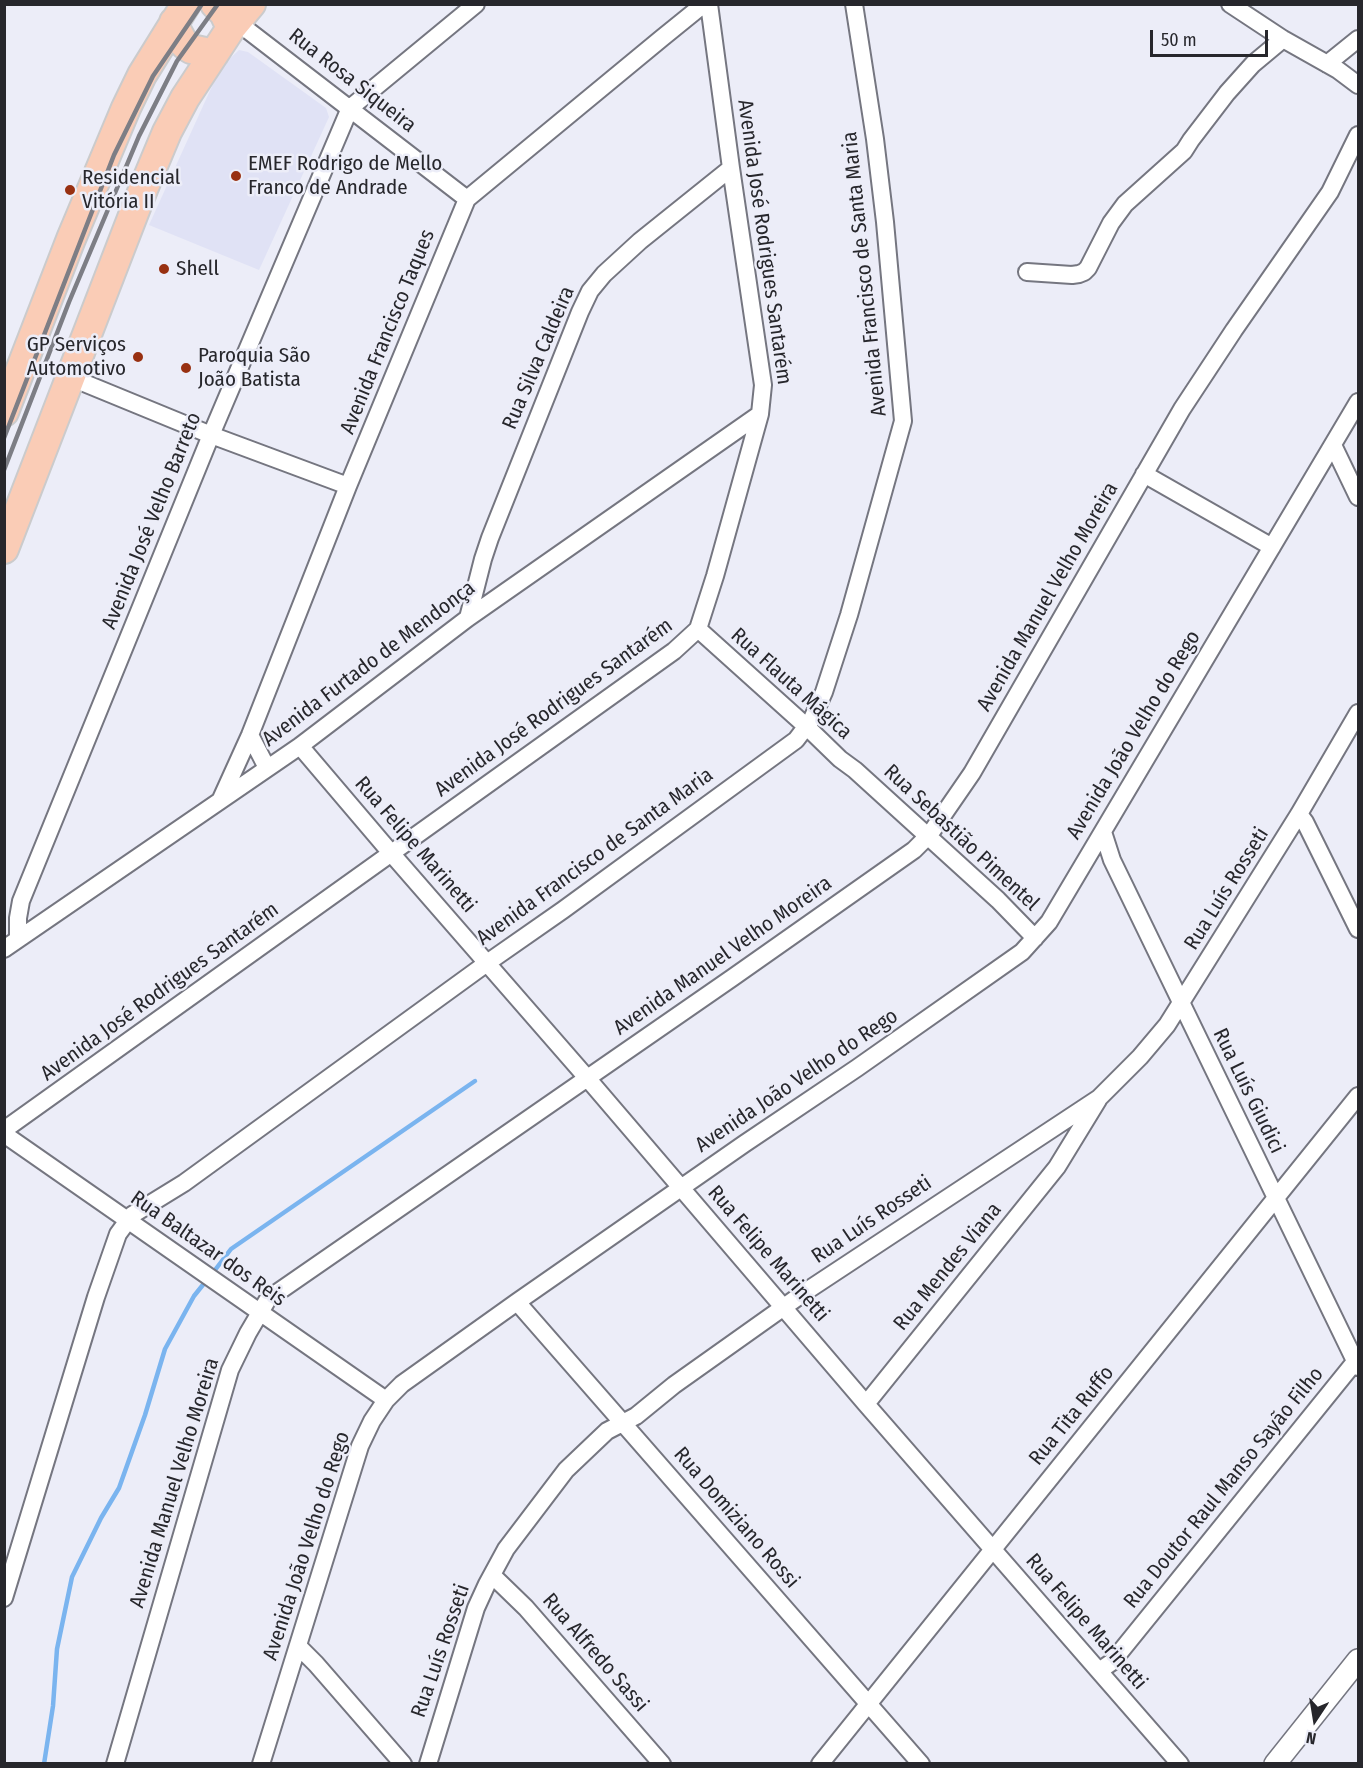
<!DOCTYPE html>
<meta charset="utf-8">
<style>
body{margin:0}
#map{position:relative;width:1363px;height:1768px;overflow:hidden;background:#ecedf8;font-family:"Fira Sans Condensed",sans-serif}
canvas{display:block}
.frame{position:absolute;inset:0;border:6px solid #27272c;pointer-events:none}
.north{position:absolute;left:1285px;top:1690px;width:60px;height:60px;-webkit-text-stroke:4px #ecedf8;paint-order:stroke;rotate:192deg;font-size:16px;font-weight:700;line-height:24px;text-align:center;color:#27272c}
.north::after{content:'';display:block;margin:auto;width:21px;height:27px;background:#27272c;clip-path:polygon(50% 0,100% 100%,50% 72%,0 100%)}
.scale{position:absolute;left:1150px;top:30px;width:118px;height:27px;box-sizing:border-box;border:3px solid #27272c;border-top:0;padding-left:8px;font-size:18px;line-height:21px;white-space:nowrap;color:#27272c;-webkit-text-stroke:4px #ecedf8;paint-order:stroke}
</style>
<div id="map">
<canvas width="1363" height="1768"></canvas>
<div class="frame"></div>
<div class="north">N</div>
<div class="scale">50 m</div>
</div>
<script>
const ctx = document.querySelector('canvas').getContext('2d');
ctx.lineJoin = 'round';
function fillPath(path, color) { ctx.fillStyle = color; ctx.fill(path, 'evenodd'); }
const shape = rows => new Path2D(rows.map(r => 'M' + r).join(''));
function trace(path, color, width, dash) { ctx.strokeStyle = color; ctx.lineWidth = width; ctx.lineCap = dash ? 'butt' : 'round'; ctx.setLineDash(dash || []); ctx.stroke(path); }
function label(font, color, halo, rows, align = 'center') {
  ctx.font = font + ' "Fira Sans Condensed",sans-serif'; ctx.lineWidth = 5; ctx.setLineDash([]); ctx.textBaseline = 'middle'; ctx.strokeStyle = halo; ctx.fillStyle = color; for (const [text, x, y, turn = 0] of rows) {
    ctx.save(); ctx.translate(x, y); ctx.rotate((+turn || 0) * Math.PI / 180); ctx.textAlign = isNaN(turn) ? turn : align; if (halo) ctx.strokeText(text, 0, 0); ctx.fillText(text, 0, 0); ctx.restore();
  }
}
fillPath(shape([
 [239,50,248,52,326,108,329,117,259,270,149,225,213,84,224,64]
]), '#e0e2f5');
trace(shape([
 [212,1274,231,1249,475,1081],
 [44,1764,53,1706,57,1649,72,1577,101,1518,119,1488,145,1415,165,1349,194,1296,206,1281]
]), '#7ab4ef', 4.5);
const minor = shape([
 [1230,4,1283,39,1338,70,1358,85],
 [237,22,467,199],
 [1327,64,1358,39],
 [1027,272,1072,275,1079,274,1084,272,1088,268,1111,223,1125,204,1184,151,1191,140,1227,93,1253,64,1283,39],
 [72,378,211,435,348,486],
 [1333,445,1358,497],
 [1144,474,1272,547],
 [468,618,483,559,490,538,580,312,590,291,604,274,640,241,731,168],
 [698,629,807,727,840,759,855,770,998,900,1035,938],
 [250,735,264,762,270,766],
 [300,746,391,853,588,1079,866,1404,1180,1764],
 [221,799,250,735,348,486,467,199,662,38,704,4],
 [1299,814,1305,822,1358,929],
 [1103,832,1112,860,1358,1367],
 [18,939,18,918,21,901,211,435,350,108,476,4],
 [4,949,300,746,468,618,760,414],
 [4,1130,674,651,698,629,715,576,760,414,763,385,731,168,709,4],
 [4,1134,386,1400],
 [517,1302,921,1764],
 [866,1404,1057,1167,1098,1100],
 [492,1575,526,1608,662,1764],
 [4,1598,96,1297,118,1234,132,1215,184,1183,487,963,563,910,796,740,812,719,824,692,849,615,903,421,885,222,875,139,854,4],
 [298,1646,316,1664,403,1764],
 [1099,1671,1112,1662,1358,1358],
 [115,1764,230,1370,248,1333,268,1299,732,978,914,850,930,834,972,773,1182,409,1234,330,1330,192,1358,135],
 [261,1764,360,1446,372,1421,386,1400,402,1384,517,1302,744,1144,857,1068,1022,952,1049,922,1358,402],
 [428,1764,476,1608,487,1584,506,1549,566,1470,607,1431,636,1416,674,1385,805,1292,1099,1098,1140,1057,1167,1025,1299,814,1358,713],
 [820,1764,1358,1096]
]);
const tertiary = shape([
 [1275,1764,1358,1660]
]);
const trunk = shape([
 [215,4,224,13,231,28],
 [174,22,177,31,184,44,191,49,214,54],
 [4,412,71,239,126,108,142,75,186,4],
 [4,549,144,187,167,132,185,98,214,54,231,28,251,4]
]);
trace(minor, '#757680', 20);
trace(tertiary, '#757680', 24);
trace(trunk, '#cbcbcc', 32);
trace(minor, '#fff', 16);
trace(tertiary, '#fff', 21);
trace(trunk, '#faccb6', 28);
trace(shape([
 [4,438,114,155,153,76,202,4],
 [4,470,69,302,139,136,177,61,218,4]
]), '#7d7e85', 4.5);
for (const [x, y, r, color] of [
 [236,176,6,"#983011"],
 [70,190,6,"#983011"],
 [164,269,6,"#983011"],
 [138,357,6,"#983011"],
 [186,368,6,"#983011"]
]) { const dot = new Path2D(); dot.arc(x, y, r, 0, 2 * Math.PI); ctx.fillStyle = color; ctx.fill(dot); trace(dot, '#ecedf8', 2); }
label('21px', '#27272c', '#ecedf8', [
 ["Rua Rosa Siqueira",352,81,38],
 ["Avenida José Rodrigues Santarém",764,242,82],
 ["Avenida Francisco de Santa Maria",865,274,-96],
 ["Avenida Francisco Taques",388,332,-68],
 ["Rua Silva Caldeira",539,358,-67],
 ["Avenida José Velho Barreto",152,521,-68],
 ["Avenida Manuel Velho Moreira",1048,597,-60],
 ["Avenida Furtado de Mendonça",369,664,-37],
 ["Rua Flauta Mágica",791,684,42],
 ["Avenida José Rodrigues Santarém",554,708,-36],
 ["Avenida João Velho do Rego",1134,735,-59],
 ["Rua Sebastião Pimentel",961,838,43],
 ["Rua Felipe Marinetti",415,845,49],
 ["Avenida Francisco de Santa Maria",595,857,-36],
 ["Rua Luís Rosseti",1227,889,-58],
 ["Avenida Manuel Velho Moreira",723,956,-35],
 ["Avenida José Rodrigues Santarém",160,992,-36],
 ["Avenida João Velho do Rego",797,1081,-34],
 ["Rua Luís Giudici",1248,1091,64],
 ["Rua Luís Rosseti",872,1220,-34],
 ["Rua Baltazar dos Reis",208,1249,35],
 ["Rua Felipe Marinetti",768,1254,49],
 ["Rua Mendes Viana",948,1267,-51],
 ["Rua Tita Ruffo",1072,1416,-51],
 ["Avenida Manuel Velho Moreira",175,1483,-73],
 ["Rua Doutor Raul Manso Sayão Filho",1224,1488,-51],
 ["Rua Domiziano Rossi",736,1518,49],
 ["Avenida João Velho do Rego",307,1546,-72],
 ["Rua Felipe Marinetti",1086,1622,49],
 ["Rua Luís Rosseti",441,1651,-71],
 ["Rua Alfredo Sassi",595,1653,49]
]);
label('21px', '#27272c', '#ecedf8', [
 ["EMEF Rodrigo de Mello",248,164],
 ["Franco de Andrade",248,188],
 ["Residencial",82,178],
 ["Vitória II",82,202],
 ["Shell",176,269],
 ["GP Serviços",126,345,"right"],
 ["Automotivo",126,369,"right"],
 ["Paroquia São",198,356],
 ["João Batista",198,380]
], 'left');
</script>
